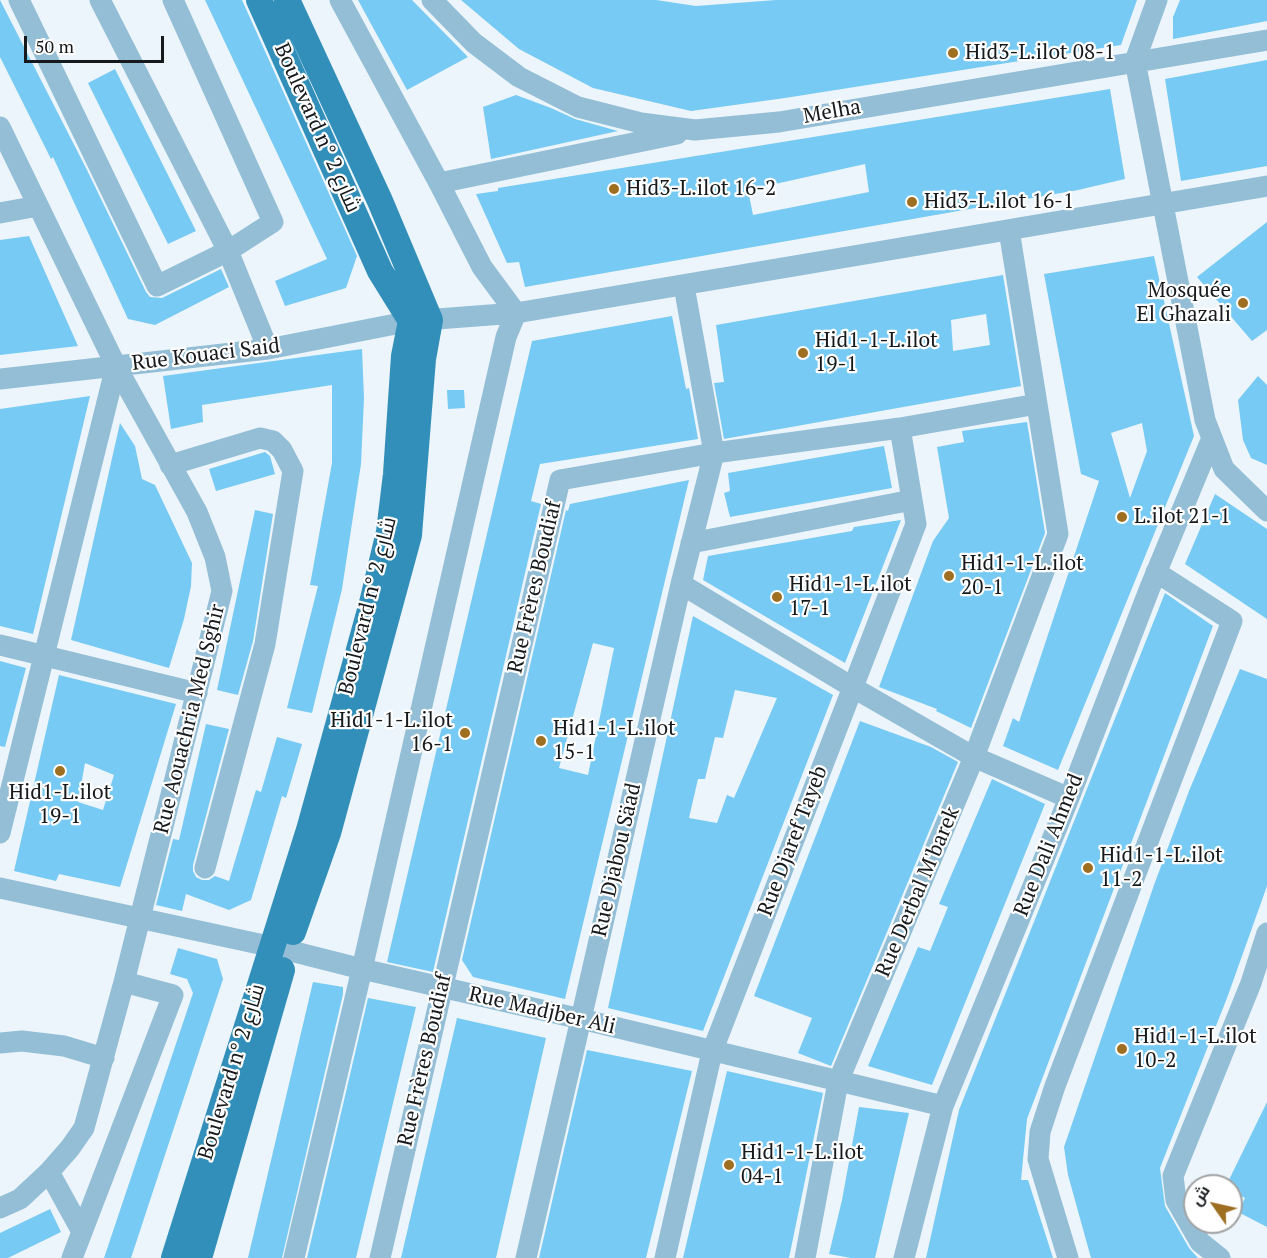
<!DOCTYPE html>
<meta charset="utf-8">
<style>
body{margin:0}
#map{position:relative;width:1267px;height:1258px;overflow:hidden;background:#ecf5fb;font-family:"PT Serif",Cairo,serif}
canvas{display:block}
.north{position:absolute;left:1183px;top:1174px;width:60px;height:60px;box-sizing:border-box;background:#fff;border:2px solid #a2a3a4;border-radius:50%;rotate:304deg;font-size:16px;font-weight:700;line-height:24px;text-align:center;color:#161a1c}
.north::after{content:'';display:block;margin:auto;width:21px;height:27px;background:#9e6e21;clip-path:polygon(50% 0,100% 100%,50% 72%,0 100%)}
.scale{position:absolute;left:24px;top:36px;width:140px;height:27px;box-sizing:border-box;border:3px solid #161a1c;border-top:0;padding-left:8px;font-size:18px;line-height:21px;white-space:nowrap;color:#161a1c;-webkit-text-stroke:4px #fff;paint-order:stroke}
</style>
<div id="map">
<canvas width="1267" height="1258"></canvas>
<div class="north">ش</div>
<div class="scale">50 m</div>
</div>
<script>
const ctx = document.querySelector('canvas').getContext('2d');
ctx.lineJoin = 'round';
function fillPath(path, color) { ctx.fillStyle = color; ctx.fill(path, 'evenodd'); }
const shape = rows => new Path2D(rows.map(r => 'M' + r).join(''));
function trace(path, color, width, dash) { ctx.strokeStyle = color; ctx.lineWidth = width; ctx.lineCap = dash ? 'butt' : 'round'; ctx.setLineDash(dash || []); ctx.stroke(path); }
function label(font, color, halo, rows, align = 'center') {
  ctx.font = font + ' "PT Serif",Cairo,serif'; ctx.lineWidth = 4.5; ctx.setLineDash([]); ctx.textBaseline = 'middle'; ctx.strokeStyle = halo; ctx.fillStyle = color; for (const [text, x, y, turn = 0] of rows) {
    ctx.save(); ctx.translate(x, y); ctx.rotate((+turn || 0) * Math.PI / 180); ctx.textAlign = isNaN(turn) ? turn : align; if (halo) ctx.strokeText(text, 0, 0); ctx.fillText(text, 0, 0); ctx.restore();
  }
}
fillPath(shape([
 [0,0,87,170,146,292,150,297,162,298,221,269,229,287,155,325,128,319,53,157,51,159,0,57],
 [205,0,242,0,357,256,346,288,285,306,275,281,327,259],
 [358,0,412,0,468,57,407,90],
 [461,0,656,0,696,6,776,0,1137,0,1121,45,785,98,691,111,593,88,519,49],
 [1180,0,1267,0,1267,21,1173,39,1173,17],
 [1267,60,1267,166,1181,181,1165,79],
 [115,69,196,231,168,244,88,83],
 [1110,89,1125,179,1078,190,525,287,519,262,507,263,476,194,498,191,498,188],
 [865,164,869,192,753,215,748,190],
 [516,95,551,108,575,119,618,131,491,159,483,107],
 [1267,222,1267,330,1252,341,1197,277],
 [29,236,78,346,0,355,0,240],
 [1154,256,1194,436,1058,770,1003,746,1013,718,1019,722,1099,481,1081,474,1044,274],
 [1142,423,1147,451,1130,498,1111,433],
 [1003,275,1021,386,724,439,714,383,724,382,716,325],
 [986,314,990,345,953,351,951,320],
 [672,316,686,389,689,388,698,439,540,464,531,501,541,504,433,972,387,962,532,341],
 [362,349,364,398,361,464,342,589,312,713,287,708,318,586,310,585,332,463,332,385,202,405,203,422,171,429,163,376],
 [1258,376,1267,385,1267,465,1251,458,1243,440,1238,400],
 [447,390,464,390,465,408,448,409],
 [90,396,33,634,0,626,0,409],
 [1027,422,1045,533,971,728,936,711,937,709,879,687,933,541,949,518,937,447,964,442,962,431],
 [120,423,135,446,142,479,155,485,192,563,191,586,184,619,169,668,71,640],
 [884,446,892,488,730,517,724,493,730,491,728,473],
 [265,452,270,456,275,474,216,491,209,469],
 [689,480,565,999,473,977,462,960,566,510,568,511,570,504],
 [593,643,614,648,588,775,559,768],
 [1215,494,1267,529,1267,619,1185,564],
 [255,510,273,514,253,641,238,695,217,690],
 [901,520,845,663,703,580,708,556,852,531,854,527],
 [1165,593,1213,626,1027,1119,1021,1180,1028,1180,1053,1258,926,1258,959,1110],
 [693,616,833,695,703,1031,608,1008],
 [735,690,777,698,734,798,727,795,717,823,689,818,698,779,705,779,715,737,723,738],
 [0,661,26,668,5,747,0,746],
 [1240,669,1267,679,1267,886,1227,998,1160,1168,1165,1206,1189,1248,1198,1258,1091,1258,1068,1175,1064,1147,1154,885,1189,791],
 [59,675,176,704,120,887,59,874,56,881,14,871],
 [85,763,114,775,103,810,78,802],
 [860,721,931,747,958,762,831,1066,798,1053,812,1018,754,996],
 [206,724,229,729,193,865,193,871,196,877,202,880,209,880,215,876,229,881,256,790,261,792,277,737,302,744,286,798,282,796,251,900,229,910,186,894,182,911,156,905,173,839,179,840],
 [992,779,1045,804,932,1085,868,1066,918,947,930,951,948,907,939,904],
 [178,948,217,959,223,979,131,1258,104,1258,193,993,187,979,170,974],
 [313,982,343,987,343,994,282,1258,248,1258],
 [368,998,416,1007,356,1258,307,1258],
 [457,1018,546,1038,496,1258,401,1258],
 [587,1050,692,1071,646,1258,539,1258],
 [727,1071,823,1093,789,1258,683,1258],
 [1267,1102,1267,1227,1238,1212,1245,1198,1231,1191,1231,1186,1226,1186],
 [859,1107,909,1113,875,1258,851,1258,829,1254,842,1200],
 [50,1209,61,1232,8,1258,0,1258,0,1233]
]), '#77caf4');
trace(shape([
 [19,0,157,286,228,251,273,222,173,0],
 [100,0,228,251,268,349],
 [432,0,474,43,519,77,578,107,641,123,695,130,779,122,1267,40],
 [1157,0,1135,61,1205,420,1224,469,1267,511],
 [0,127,116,366,197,512,215,557,222,591,124,982,84,1128,70,1148,49,1172,20,1199,0,1208],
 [439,183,677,134],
 [0,213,38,206],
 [1009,230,1037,404],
 [0,379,268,349,411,321,516,313,1267,186],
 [170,465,260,438,273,441,282,450,293,471,265,644,205,868],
 [691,543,912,500],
 [681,584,852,687,974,757,1069,798],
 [0,645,197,693],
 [0,833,116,366],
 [0,888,287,950,362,969,581,1019,943,1106],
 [0,1043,22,1041,64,1046,104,1058],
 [49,1172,81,1230],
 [72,1258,173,995,124,982],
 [294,1258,362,969,506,337,516,313,482,267,439,183,340,0],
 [380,1258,560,480,714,453,900,428,1037,404,1058,534,974,757,838,1082,805,1258],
 [526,1258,681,584,714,453,684,286],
 [665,1258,712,1052,916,524,900,428],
 [904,1258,943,1106,1069,798,1149,590,1212,438],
 [1068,1258,1038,1159,1040,1132,1055,1086,1232,621,1156,572],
 [1220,1258,1200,1242,1176,1200,1173,1176,1251,983,1267,933]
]), '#93bed6', 21);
trace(shape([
 [287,0,380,201,430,320,423,359,409,535,328,833,293,932],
 [174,1258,309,830,372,603,389,532,396,474,404,356,411,321,380,271,259,0],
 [199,1258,282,970]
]), '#328fba', 26);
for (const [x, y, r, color] of [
 [953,53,6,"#9e6e21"],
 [614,189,6,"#9e6e21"],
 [912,202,6,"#9e6e21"],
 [1243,303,6,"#9e6e21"],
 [803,353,6,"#9e6e21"],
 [1122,517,6,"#9e6e21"],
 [949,576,6,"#9e6e21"],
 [777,597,6,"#9e6e21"],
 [465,733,6,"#9e6e21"],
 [541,741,6,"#9e6e21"],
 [60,771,6,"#9e6e21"],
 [1088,868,6,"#9e6e21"],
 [1122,1049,6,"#9e6e21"],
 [729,1165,6,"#9e6e21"]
]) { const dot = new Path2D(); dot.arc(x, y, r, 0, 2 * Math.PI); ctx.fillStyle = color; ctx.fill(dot); trace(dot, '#fff', 2); }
label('21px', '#161a1c', '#fff', [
 ["Hid3-L.ilot 08-1",965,53],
 ["Hid3-L.ilot 16-2",626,189],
 ["Hid3-L.ilot 16-1",924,202],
 ["Mosquée",1231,291,"right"],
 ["El Ghazali",1231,315,"right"],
 ["Hid1-1-L.ilot",815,341],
 ["19-1",815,365],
 ["L.ilot 21-1",1134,517],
 ["Hid1-1-L.ilot",961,564],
 ["20-1",961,588],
 ["Hid1-1-L.ilot",789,585],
 ["17-1",789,609],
 ["Hid1-1-L.ilot",453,721,"right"],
 ["16-1",453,745,"right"],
 ["Hid1-1-L.ilot",553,729],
 ["15-1",553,753],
 ["Hid1-L.ilot",60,793,"center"],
 ["19-1",60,817,"center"],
 ["Hid1-1-L.ilot",1100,856],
 ["11-2",1100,880],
 ["Hid1-1-L.ilot",1134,1037],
 ["10-2",1134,1061],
 ["Hid1-1-L.ilot",741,1153],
 ["04-1",741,1177]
], 'left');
label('21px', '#161a1c', '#fff', [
 ["Melha",832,112,-10],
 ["Boulevard n° شارع 2",317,128,66],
 ["Rue Kouaci Said",206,355,-7],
 ["Rue Frères Boudiaf",535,587,-77],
 ["Boulevard n° شارع 2",368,606,-76],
 ["Rue Aouachria Med Sghir",190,719,-76],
 ["Rue Djaref Tayeb",793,841,-69],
 ["Rue Dali Ahmed",1049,845,-68],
 ["Rue Djabou Säad",617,860,-77],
 ["Rue Derbal M'barek",918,892,-67],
 ["Rue Madjber Ali",542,1011,13],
 ["Rue Frères Boudiaf",425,1060,-77],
 ["Boulevard n° شارع 2",232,1072,-73]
]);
</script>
